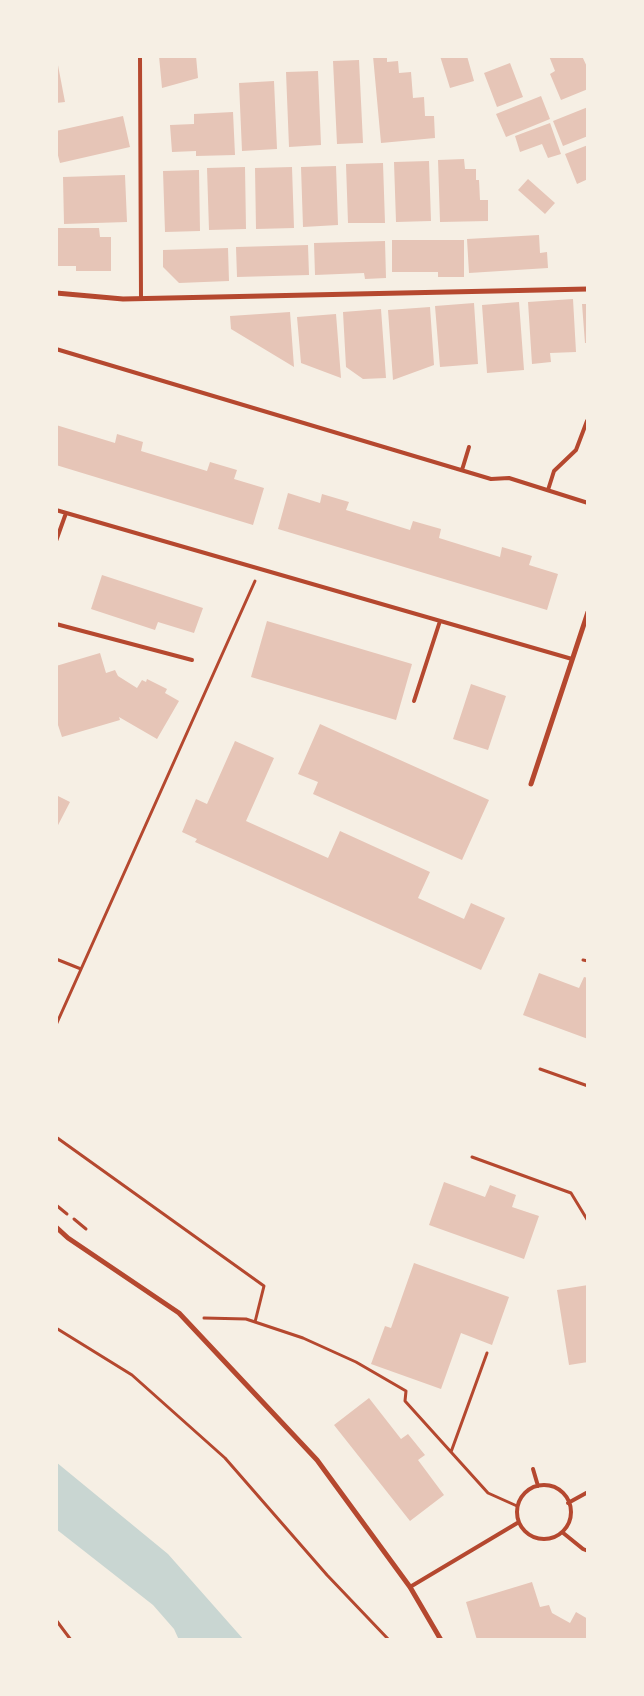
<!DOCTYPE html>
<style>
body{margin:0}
#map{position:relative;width:644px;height:1696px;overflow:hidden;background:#f6efe4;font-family:"Work Sans",sans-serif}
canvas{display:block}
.frame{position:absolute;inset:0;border:58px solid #f6efe4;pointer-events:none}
</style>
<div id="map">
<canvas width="644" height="1696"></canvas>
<div class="frame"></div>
</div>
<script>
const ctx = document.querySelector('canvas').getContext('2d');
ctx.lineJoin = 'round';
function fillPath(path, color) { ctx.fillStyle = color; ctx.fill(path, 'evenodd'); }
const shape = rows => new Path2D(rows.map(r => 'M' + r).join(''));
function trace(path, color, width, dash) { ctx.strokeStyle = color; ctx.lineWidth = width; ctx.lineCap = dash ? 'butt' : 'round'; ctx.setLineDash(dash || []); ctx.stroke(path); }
fillPath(shape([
 [56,1462,168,1554,244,1640,179,1640,174,1629,153,1605,56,1529]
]), '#c9d6d2');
fillPath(shape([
 [159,56,196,56,198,78,162,88],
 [373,56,387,56,387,62,398,61,399,73,411,72,413,98,424,97,425,116,434,116,435,138,381,143],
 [440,56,467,56,474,81,450,88],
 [549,56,582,56,588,69,588,89,561,100,550,74,555,71],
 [57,60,65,102,56,103,56,61],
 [359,60,363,143,337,144,333,61],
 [510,63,523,97,497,107,484,73],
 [318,71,321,145,289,147,286,72],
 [274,81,277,149,242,151,239,83],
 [541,96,550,119,506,137,496,114],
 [588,107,588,136,563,146,553,121],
 [233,112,235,155,196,156,196,151,172,152,170,125,194,124,194,114],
 [123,116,130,147,60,163,56,148,56,131],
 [550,123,561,154,548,158,542,144,520,152,515,136],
 [588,145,588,179,577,184,565,154],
 [464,159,465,169,476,169,476,180,479,180,480,200,488,200,488,221,440,222,438,160],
 [429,161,431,221,396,222,394,162],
 [383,163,385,223,348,223,346,164],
 [336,166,338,225,303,227,301,167],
 [245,167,246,229,209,230,207,168],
 [292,167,294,228,256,229,255,168],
 [199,170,200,231,165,232,163,171],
 [125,175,127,222,64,224,63,177],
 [528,179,555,203,545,214,518,190],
 [56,228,99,228,100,237,111,237,111,271,76,271,76,266,56,266],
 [539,235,540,253,547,252,548,268,469,273,467,239],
 [392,240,464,240,464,277,438,277,438,272,392,272],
 [385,241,386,278,365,279,364,273,315,275,314,243],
 [308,245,309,275,237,277,236,247],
 [228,248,229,281,179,283,163,267,163,250],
 [573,299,576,352,550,353,551,362,532,364,528,302],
 [519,302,524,370,487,373,482,305],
 [474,303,478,364,440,367,435,306],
 [582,304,588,304,588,343,585,343],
 [430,307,434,365,393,380,388,310],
 [381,309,386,378,363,379,346,367,343,312],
 [290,312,294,367,231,329,230,316],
 [336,314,341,378,301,363,297,317],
 [56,425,115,443,117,434,143,442,141,451,207,471,210,462,237,470,234,479,264,488,253,525,56,465],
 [288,493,320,503,322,494,349,502,346,510,410,530,413,521,441,529,439,538,500,557,502,547,532,556,529,565,558,574,547,610,278,529],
 [102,575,203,608,194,633,158,622,155,630,91,609],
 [267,621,412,664,396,720,251,677],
 [100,653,106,673,115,670,118,676,137,688,142,680,146,682,147,679,167,689,165,693,179,701,157,739,119,717,120,720,62,737,56,719,56,666],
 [471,684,506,696,488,750,453,739],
 [320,724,489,800,462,860,313,794,318,782,298,774],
 [235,741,274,758,246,821,328,858,340,831,430,872,418,898,464,919,471,903,505,918,481,970,195,842,197,839,182,832,196,799,207,804],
 [56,795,70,802,56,829],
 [539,973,579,988,584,977,588,978,588,1039,523,1015],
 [444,1182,485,1197,490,1185,516,1195,512,1207,539,1216,524,1259,429,1225],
 [414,1263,509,1297,492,1345,461,1333,441,1389,371,1364,385,1326,391,1328],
 [588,1285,588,1362,569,1365,557,1290],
 [369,1398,401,1439,408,1434,425,1455,418,1460,444,1495,410,1521,334,1425],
 [532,1582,540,1607,549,1605,552,1613,570,1623,576,1612,588,1619,588,1640,477,1640,466,1602]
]), '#e6c5b7');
trace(shape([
 [56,959,81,969],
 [583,960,588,961],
 [56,1025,255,581],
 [540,1069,588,1086],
 [56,1137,264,1286,255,1322],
 [472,1157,571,1193,588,1221],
 [56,1205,67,1214],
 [74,1219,86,1229],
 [204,1318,246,1319,303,1338,356,1362,406,1391,405,1401,488,1493,517,1506],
 [56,1328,132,1375,225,1458,327,1575,389,1640],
 [451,1452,487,1353],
 [56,1620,71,1640]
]), '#b5482f', 3);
trace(shape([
 [140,56,141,299],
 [56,349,491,479,509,478,588,503],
 [462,470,469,447],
 [548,490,554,471,576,450,587,421],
 [56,510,572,659],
 [56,541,66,513],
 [56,624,192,660],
 [414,701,440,621],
 [533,1469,538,1486],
 '517 1512a27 27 0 1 1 54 0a27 27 0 1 1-54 0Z',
 [568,1503,588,1492],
 [562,1532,583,1549,588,1551],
 [410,1587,519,1522]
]), '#b5482f', 4);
trace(shape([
 [56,293,123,299,588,289],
 [531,784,588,612],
 [56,1227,68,1238,179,1313,317,1460,410,1587,441,1640]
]), '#b5482f', 5);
</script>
